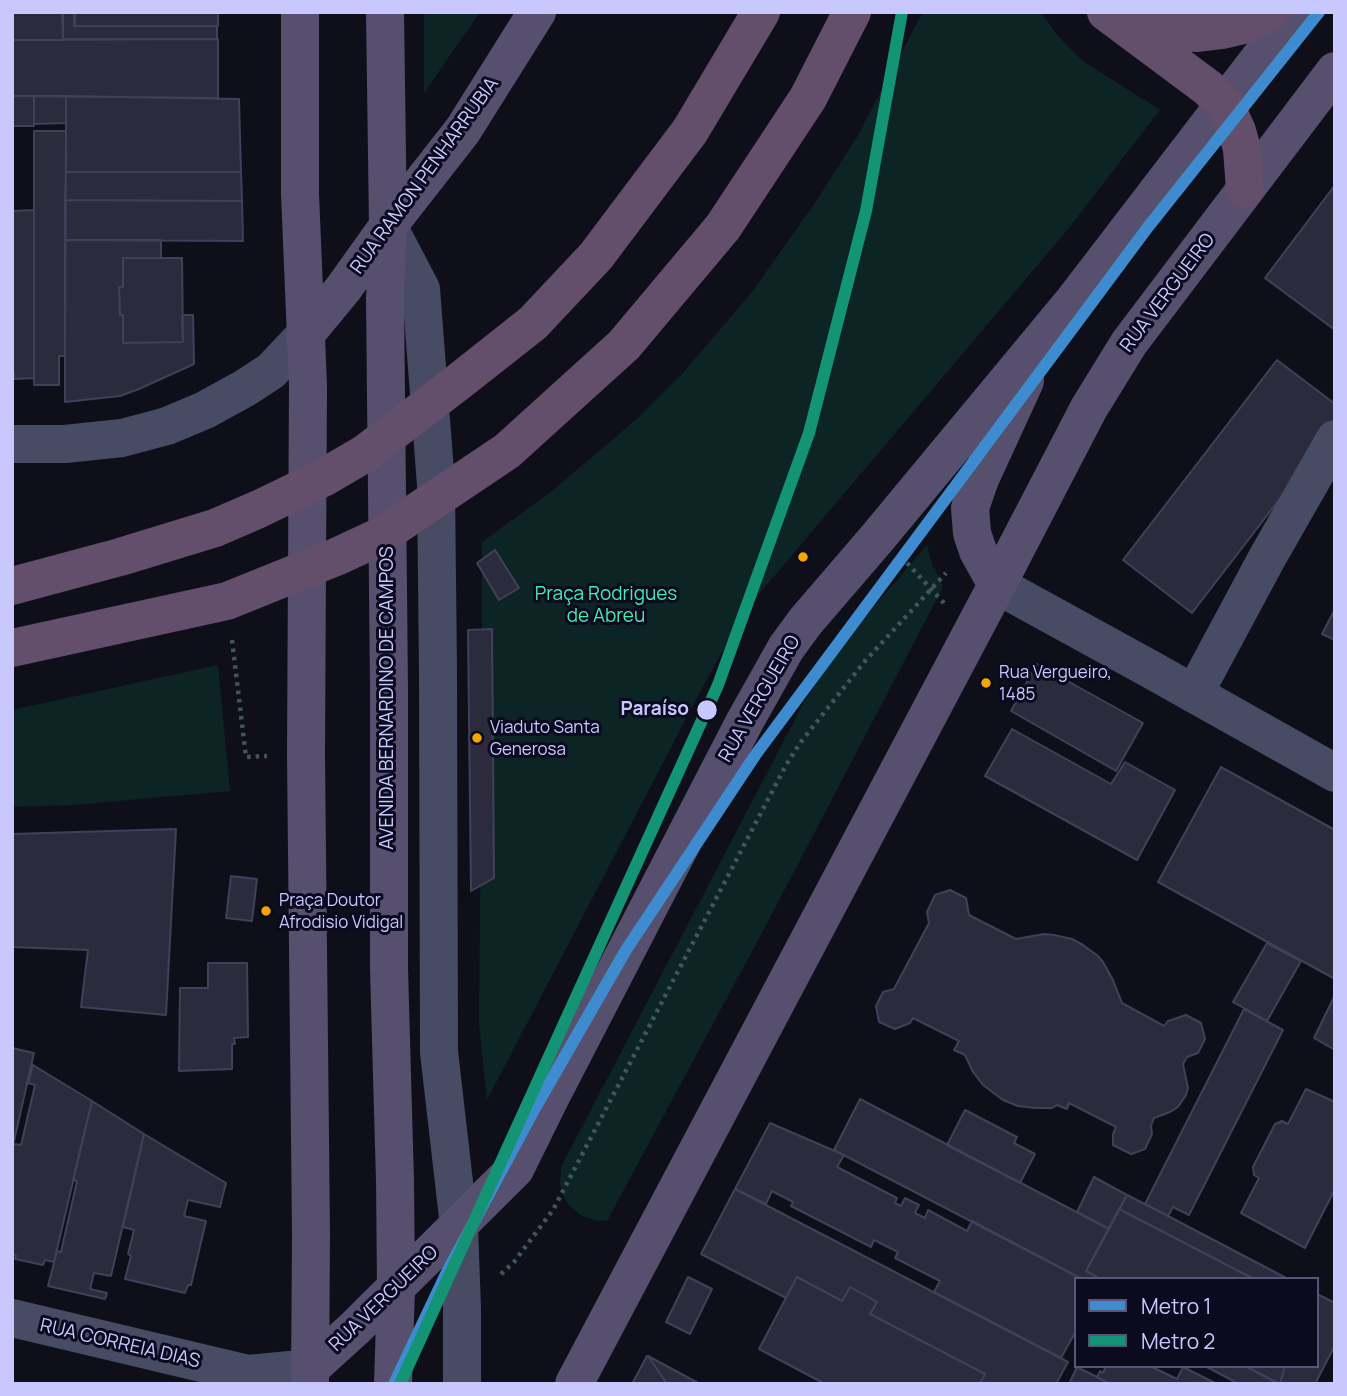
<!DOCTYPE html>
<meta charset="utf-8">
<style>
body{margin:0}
#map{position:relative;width:1347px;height:1396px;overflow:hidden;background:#0f0f1a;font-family:Manrope,sans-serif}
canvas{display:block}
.frame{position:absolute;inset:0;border:14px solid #c8c8ff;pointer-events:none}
.legend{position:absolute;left:1074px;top:1277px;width:245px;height:91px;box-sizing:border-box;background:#0b0a1f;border:2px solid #575679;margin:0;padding:9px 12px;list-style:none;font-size:21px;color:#c8c8ff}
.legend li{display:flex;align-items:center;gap:14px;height:35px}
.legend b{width:35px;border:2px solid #575679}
</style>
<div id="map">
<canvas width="1347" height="1396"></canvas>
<div class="frame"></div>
<ul class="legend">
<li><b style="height:9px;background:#3e8ccf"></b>Metro 1</li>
<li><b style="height:9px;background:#139475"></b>Metro 2</li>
</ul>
</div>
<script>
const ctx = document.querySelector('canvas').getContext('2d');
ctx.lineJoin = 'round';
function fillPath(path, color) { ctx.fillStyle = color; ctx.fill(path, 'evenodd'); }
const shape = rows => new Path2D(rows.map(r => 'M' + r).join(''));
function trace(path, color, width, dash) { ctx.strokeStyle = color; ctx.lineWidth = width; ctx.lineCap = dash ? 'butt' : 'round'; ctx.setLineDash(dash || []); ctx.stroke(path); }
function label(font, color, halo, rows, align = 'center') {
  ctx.font = font + ' Manrope,sans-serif'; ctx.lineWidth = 6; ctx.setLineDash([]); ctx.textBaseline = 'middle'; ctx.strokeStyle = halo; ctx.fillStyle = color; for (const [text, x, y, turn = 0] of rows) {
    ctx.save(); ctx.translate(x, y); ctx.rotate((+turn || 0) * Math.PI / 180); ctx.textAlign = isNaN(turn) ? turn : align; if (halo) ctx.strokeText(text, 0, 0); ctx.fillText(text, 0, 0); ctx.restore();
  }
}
fillPath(shape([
 [424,12,480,12,424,93],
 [923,12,1041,12,1058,36,1084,62,1160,110,1068,229,759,594,738,623,701,690,487,1100,479,1023,482,694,482,542,551,492,639,417,682,374,752,292,813,206,857,137],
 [927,545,932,564,942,584,942,589,765,927,607,1221,597,1221,580,1215,568,1204,565,1199,560,1184,561,1167,802,706,837,650],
 [218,665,230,791,72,805,12,807,12,710]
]), '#0c2524');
const building = shape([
 [12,12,62,12,63,40,12,40,12,12],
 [63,12,74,12,74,26,217,26,217,39,63,39,63,12],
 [75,12,218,12,218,26,75,26,75,12],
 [218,39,218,98,12,96,12,40,218,39],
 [12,96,34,96,34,126,12,126,12,96],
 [34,96,66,96,66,123,34,124,34,96],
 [66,96,239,99,241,172,66,172,66,96],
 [34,131,66,131,65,356,59,356,59,385,34,385,34,131],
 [66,172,241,172,242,201,65,200,66,172],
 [1335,185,1335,330,1265,278,1335,185],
 [65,200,242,201,243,241,65,240,65,200],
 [12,205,13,211,34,210,34,378,14,379,14,373,12,373,12,205],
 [65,240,161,240,161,258,123,258,123,287,119,287,120,315,123,315,123,343,183,342,182,315,193,315,194,364,139,389,120,396,65,402,65,240],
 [123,258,182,258,183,342,123,343,123,315,120,315,119,287,123,287,123,258],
 [1277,360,1335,404,1335,427,1192,613,1123,560,1277,360],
 [495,550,519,588,499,600,477,563,495,550],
 [1335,609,1335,640,1322,634,1335,609],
 [492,629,494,878,471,891,468,630,492,629],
 [1037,664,1143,723,1116,771,1011,711,1037,664],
 [1012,729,1111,784,1125,762,1175,790,1137,860,985,776,1012,729],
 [1221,767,1335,830,1335,979,1158,882,1221,767],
 [176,829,166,1015,81,1007,88,950,12,947,12,834,176,829],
 [231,876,257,879,252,921,226,918,231,876],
 [950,890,966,898,969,915,1016,939,1044,934,1054,935,1072,939,1083,945,1098,956,1103,962,1113,980,1122,1003,1164,1026,1168,1021,1186,1015,1201,1023,1205,1039,1198,1053,1187,1057,1183,1064,1188,1088,1186,1095,1178,1107,1170,1112,1154,1118,1151,1126,1152,1134,1145,1149,1131,1154,1113,1145,1113,1134,1116,1127,1069,1103,1067,1109,1057,1105,1052,1108,1034,1108,1018,1106,1003,1100,983,1085,973,1072,965,1055,954,1050,959,1041,913,1018,910,1023,895,1029,879,1022,876,1006,883,992,894,989,929,923,927,912,935,895,950,890],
 [1267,943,1301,961,1267,1021,1233,1002,1267,943],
 [208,963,247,963,248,1037,234,1038,235,1044,232,1044,232,1069,179,1071,180,988,208,988,208,963],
 [1334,997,1335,997,1335,1050,1314,1038,1334,997],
 [1244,1009,1283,1030,1189,1215,1173,1207,1168,1216,1145,1204,1244,1009],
 [12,1048,34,1053,12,1150,12,1048],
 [33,1065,92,1101,54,1262,45,1260,43,1265,15,1259,16,1255,12,1254,12,1150,14,1144,21,1145,35,1085,28,1083,33,1065],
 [1306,1089,1335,1102,1335,1189,1305,1248,1241,1213,1259,1178,1254,1175,1253,1167,1275,1124,1282,1121,1288,1124,1306,1089],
 [860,1099,1109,1229,1086,1271,1101,1279,1082,1279,834,1150,860,1099],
 [92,1101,144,1134,111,1276,94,1273,90,1289,107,1293,105,1299,48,1286,57,1251,61,1252,77,1181,73,1180,92,1101],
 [965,1110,1017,1137,1014,1143,1035,1154,1020,1183,947,1145,965,1110],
 [770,1123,844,1155,837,1167,897,1198,895,1203,901,1206,905,1198,919,1205,915,1213,925,1218,928,1210,967,1231,972,1221,1082,1279,1076,1279,1076,1331,1061,1358,934,1292,940,1281,895,1258,898,1252,874,1240,871,1247,791,1206,793,1202,772,1191,766,1204,735,1189,770,1123],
 [144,1134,226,1183,220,1207,188,1200,184,1216,206,1221,191,1285,188,1285,185,1293,125,1279,131,1256,128,1254,134,1230,123,1227,144,1134],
 [1094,1177,1127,1195,1109,1229,1077,1212,1094,1177],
 [735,1189,1068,1362,1056,1384,980,1384,985,1374,870,1314,877,1302,850,1287,842,1301,797,1277,786,1298,701,1254,735,1189],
 [1127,1195,1168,1216,1288,1279,1254,1279,1119,1209,1127,1195],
 [1119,1209,1254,1279,1101,1279,1086,1271,1119,1209],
 [688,1277,712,1289,690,1334,666,1322,688,1277],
 [797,1277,842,1301,850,1287,877,1302,870,1314,985,1374,980,1384,825,1384,759,1349,797,1277],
 [1317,1294,1335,1303,1335,1345,1315,1384,1280,1384,1285,1366,1317,1366,1317,1294],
 [647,1356,648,1356,667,1384,632,1384,647,1356],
 [648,1356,700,1384,667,1384,648,1356],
 [1106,1366,1150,1366,1177,1379,1183,1367,1217,1384,1110,1384,1097,1377,1100,1371,1103,1373,1106,1366],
 [1205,1366,1245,1366,1279,1384,1239,1384,1205,1366],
 [1245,1366,1285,1366,1280,1384,1245,1366],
 [1077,1367,1097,1377,1110,1384,1069,1384,1077,1367]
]);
fillPath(building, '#2c2b3e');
trace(building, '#414059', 2);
trace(shape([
 [907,563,944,603],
 [232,640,246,757,267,756],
 [501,1274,514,1262,553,1210,786,765,800,743,865,661,946,573]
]), '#415561', 4.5, [3.5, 5]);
trace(shape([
 [388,226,421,289,436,485,438,674,439,1052,459,1226,462,1308,462,1384],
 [12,444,65,444,122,438,167,426,205,410,245,388,271,371,305,335],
 [997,585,1150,669,1335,773],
 [1194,694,1267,558,1335,439],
 [12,1318,248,1374,311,1368]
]), '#484b64', 38);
trace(shape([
 [300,12,300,194,308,385,306,755,311,1235,310,1384],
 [385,12,388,226,385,298,389,687,389,969,395,1181,396,1287,393,1384],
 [305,335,343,289,388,226,463,130,537,12],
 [997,585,978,551,972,533,970,508,980,479,1025,381],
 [311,1368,355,1328,515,1169,549,1100,745,721,786,648,805,622,878,537,1072,303,1295,12],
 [574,1384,997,585,1089,408,1129,343,1335,71]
]), '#564f6e', 38);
trace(shape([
 [1106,12,1208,88,1225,105,1237,131,1242,149,1245,189],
 [1126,22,1161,31,1198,33,1222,30,1243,25,1270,12],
 [12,586,120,557,215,528,259,509,323,478,364,454,457,383,533,323,596,256,690,131,761,12],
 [12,648,227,601,336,557,379,537,507,451,624,345,723,227,808,98,852,12]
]), '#634f6b', 38);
trace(shape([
 [394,1384,446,1274,535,1108,626,950,756,754,1148,227,1319,12]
]), '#3e8ccf', 12);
trace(shape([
 [400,1384,718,685,809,433,866,211,902,12]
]), '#139475', 12);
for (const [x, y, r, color] of [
 [803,557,6,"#f7a600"],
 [986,683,6,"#f7a600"],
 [707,710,11,"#c8c8ff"],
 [477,738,6,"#f7a600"],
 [266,911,6,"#f7a600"]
]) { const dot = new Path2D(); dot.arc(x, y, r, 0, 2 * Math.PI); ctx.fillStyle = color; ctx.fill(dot); trace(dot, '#0b0a1f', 2.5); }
label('17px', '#c8c8ff', '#0b0a1f', [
 ["Rua Vergueiro,",999,673],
 ["1485",999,695],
 ["Viaduto Santa",490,728],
 ["Generosa",490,750],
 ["Praça Doutor",279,901],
 ["Afrodisio Vidigal",279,923]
], 'left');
label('19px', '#c8c8ff', '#0b0a1f', [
 ["RUA RAMON PENHARRUBIA",425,176,-54],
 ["RUA VERGUEIRO",1168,293,-53],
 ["AVENIDA BERNARDINO DE CAMPOS",388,698,-90],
 ["RUA VERGUEIRO",760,699,-60],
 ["RUA VERGUEIRO",384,1299,-44],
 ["RUA CORREIA DIAS",120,1344,13]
]);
label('19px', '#47ebae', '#0b0a1f', [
 ["Praça Rodrigues",606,595],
 ["de Abreu",606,617]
]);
label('bold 19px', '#c8c8ff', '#0b0a1f', [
 ["Paraíso",689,710]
], 'right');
</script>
